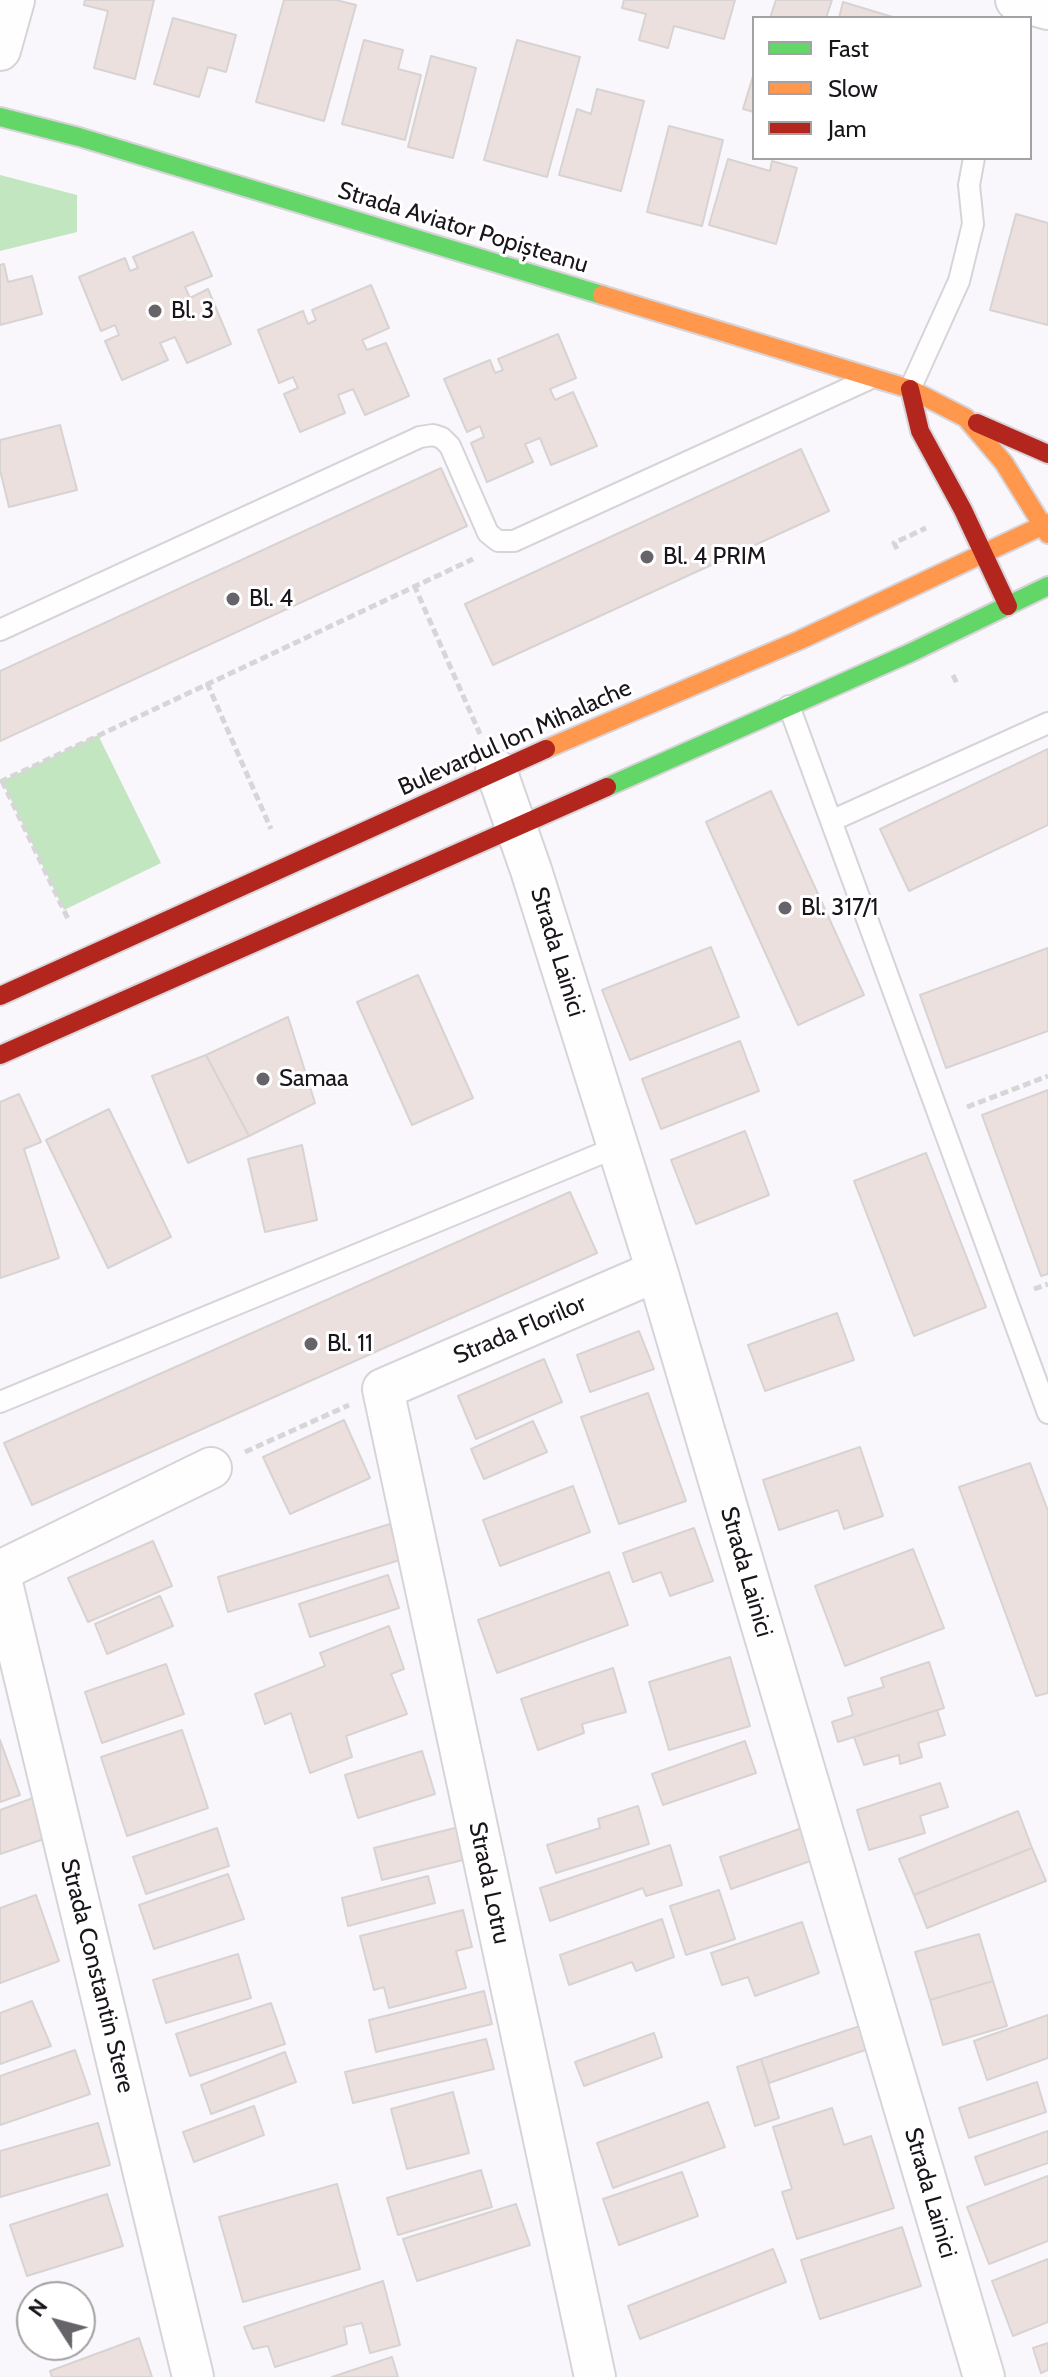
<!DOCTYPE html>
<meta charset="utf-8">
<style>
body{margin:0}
#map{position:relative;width:1048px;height:2377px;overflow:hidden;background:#f9f7fb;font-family:Cabin,sans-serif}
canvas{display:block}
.legend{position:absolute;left:752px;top:16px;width:280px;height:144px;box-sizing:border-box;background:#fff;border:2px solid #a3a1a4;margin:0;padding:10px 14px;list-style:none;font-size:24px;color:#19151b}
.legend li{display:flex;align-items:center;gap:16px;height:40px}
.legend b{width:40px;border:2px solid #a3a1a4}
.north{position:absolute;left:16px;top:2281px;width:80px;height:80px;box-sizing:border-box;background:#fff;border:2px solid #a3a1a4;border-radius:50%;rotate:306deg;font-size:22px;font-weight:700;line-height:32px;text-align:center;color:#19151b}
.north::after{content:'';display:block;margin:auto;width:28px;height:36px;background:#676469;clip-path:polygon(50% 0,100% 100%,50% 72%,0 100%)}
</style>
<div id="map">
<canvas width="1048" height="2377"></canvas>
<ul class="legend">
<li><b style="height:10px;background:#63d668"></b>Fast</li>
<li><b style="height:10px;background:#ff974d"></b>Slow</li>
<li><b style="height:10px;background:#b3261e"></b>Jam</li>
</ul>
<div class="north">N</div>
</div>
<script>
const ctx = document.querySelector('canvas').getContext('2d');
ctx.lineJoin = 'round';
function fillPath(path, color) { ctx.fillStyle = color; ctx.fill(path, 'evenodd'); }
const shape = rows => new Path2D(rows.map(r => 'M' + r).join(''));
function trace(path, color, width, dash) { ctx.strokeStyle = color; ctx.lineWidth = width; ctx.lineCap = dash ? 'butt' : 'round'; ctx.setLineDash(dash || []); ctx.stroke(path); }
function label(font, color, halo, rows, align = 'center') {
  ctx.font = font + ' Cabin,sans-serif'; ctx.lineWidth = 6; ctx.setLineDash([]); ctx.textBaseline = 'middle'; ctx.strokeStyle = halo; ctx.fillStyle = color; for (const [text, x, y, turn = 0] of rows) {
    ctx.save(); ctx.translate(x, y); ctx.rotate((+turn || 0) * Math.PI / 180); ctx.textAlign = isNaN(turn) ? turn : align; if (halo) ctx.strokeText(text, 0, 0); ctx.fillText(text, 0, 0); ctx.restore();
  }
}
fillPath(shape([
 [0,175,77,195,77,232,0,251],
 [98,735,161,863,64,910,2,781]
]), '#c1e6c0');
const building = shape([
 [85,0,154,0,135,79,94,68,108,11,84,5,85,0],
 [284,0,336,0,356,5,324,121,256,102,284,0],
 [624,0,735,0,724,39,674,26,668,48,639,40,646,14,622,8,624,0],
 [776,0,832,0,826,18,770,18,776,0],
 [843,2,896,18,839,18,843,2],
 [173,18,236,35,226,72,208,67,199,97,154,84,173,18],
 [364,40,403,50,398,69,421,75,405,140,342,124,364,40],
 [517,40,580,57,547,177,484,160,517,40],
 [431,56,476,68,453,158,408,147,431,56],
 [754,73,754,112,743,109,754,73],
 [597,89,644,101,621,191,559,175,577,109,591,114,597,89],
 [669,126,723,140,702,226,647,212,669,126],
 [728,159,770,171,772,161,797,168,776,244,709,225,728,159],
 [1016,214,1048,223,1048,325,990,310,1016,214],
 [193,232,212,276,185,287,190,298,208,289,231,344,187,363,175,337,160,343,168,360,122,380,105,341,119,335,115,325,101,331,79,277,125,258,130,271,138,268,133,257,193,232],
 [4,264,8,282,32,276,42,314,0,325,0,265,4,264],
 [371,285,389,328,362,340,367,350,386,343,409,396,365,415,353,389,338,395,345,413,300,432,284,394,298,388,293,377,279,383,258,330,303,311,308,324,316,320,312,310,371,285],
 [558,334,576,378,550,389,555,400,573,392,597,446,551,465,540,438,525,444,533,462,487,482,471,443,484,437,480,426,467,432,444,379,490,360,495,373,503,370,498,359,558,334],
 [60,425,77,490,9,507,0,470,0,440,60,425],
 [801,449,829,511,493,665,465,604,801,449],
 [441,468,467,526,0,741,0,671,441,468],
 [1048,749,1048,825,909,891,880,829,1048,749],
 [771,791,864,995,798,1025,706,822,771,791],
 [711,947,739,1017,630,1060,602,990,711,947],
 [1048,948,1048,1031,946,1068,920,995,1048,948],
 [418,975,473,1098,412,1125,357,1002,418,975],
 [288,1017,315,1103,249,1136,206,1055,288,1017],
 [740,1041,759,1091,661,1129,642,1079,740,1041],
 [206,1055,249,1136,188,1163,152,1076,206,1055],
 [1048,1090,1048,1274,1041,1276,982,1115,1048,1090],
 [19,1094,41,1142,24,1149,59,1258,0,1278,0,1102,19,1094],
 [109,1109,171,1237,108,1268,46,1140,109,1109],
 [745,1131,769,1195,696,1224,671,1160,745,1131],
 [302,1145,317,1220,265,1232,248,1159,302,1145],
 [926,1153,986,1307,914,1336,854,1181,926,1153],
 [570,1192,597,1253,32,1505,4,1443,570,1192],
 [837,1313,854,1360,765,1391,748,1345,837,1313],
 [639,1331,654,1369,590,1392,577,1355,639,1331],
 [544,1359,562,1402,476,1439,458,1396,544,1359],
 [648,1393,686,1501,619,1524,581,1417,648,1393],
 [344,1420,370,1478,290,1514,263,1457,344,1420],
 [533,1421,547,1452,484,1479,471,1449,533,1421],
 [860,1447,883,1516,844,1529,838,1510,779,1530,763,1480,860,1447],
 [1030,1463,1048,1511,1048,1693,1036,1696,959,1487,1030,1463],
 [573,1486,590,1532,500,1566,483,1520,573,1486],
 [390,1524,400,1560,228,1612,218,1577,390,1524],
 [694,1528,713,1581,670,1596,661,1572,633,1582,623,1553,694,1528],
 [153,1541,172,1586,88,1622,68,1578,153,1541],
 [913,1549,944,1628,845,1666,815,1586,913,1549],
 [609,1572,628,1625,497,1673,478,1620,609,1572],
 [388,1575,399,1608,310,1637,299,1604,388,1575],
 [160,1596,173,1626,107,1654,95,1624,160,1596],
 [389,1626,404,1669,391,1674,407,1714,346,1736,352,1757,310,1773,291,1713,265,1724,255,1694,325,1666,320,1653,389,1626],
 [730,1657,750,1726,669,1750,649,1682,730,1657],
 [929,1662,944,1708,838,1742,832,1722,853,1715,848,1698,884,1687,881,1678,929,1662],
 [166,1664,184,1714,102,1743,85,1692,166,1664],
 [613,1668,626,1712,582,1724,584,1733,538,1750,521,1699,613,1668],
 [937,1710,945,1735,918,1743,922,1757,900,1764,899,1755,864,1765,854,1737,937,1710],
 [182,1730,208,1808,127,1836,101,1757,182,1730],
 [0,1740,20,1795,0,1802,0,1740],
 [745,1741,756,1773,663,1805,652,1774,745,1741],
 [422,1751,435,1794,358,1818,345,1775,422,1751],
 [940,1783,948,1807,920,1816,925,1833,869,1850,857,1810,940,1783],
 [33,1798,47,1838,0,1854,0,1810,33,1798],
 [638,1806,649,1844,556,1873,547,1845,600,1828,598,1819,638,1806],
 [1018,1811,1032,1848,914,1895,899,1859,1018,1811],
 [459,1827,467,1859,382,1880,374,1848,459,1827],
 [805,1827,816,1859,731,1889,720,1857,805,1827],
 [217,1828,229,1866,146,1894,133,1857,217,1828],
 [670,1845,682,1885,646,1896,643,1888,550,1921,540,1888,670,1845],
 [1032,1848,1046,1881,927,1928,914,1895,1032,1848],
 [228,1874,244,1919,154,1949,139,1905,228,1874],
 [428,1876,435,1903,348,1926,342,1898,428,1876],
 [719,1890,735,1939,686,1955,670,1906,719,1890],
 [36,1895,59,1961,0,1983,0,1908,36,1895],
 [463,1910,472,1947,456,1951,466,1988,389,2008,384,1987,374,1990,360,1936,463,1910],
 [662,1919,674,1957,636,1971,632,1962,569,1985,560,1955,662,1919],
 [802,1922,819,1973,755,1996,748,1977,722,1985,711,1953,802,1922],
 [979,1934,993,1981,930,2000,915,1952,979,1934],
 [238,1954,251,1998,166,2023,153,1980,238,1954],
 [993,1981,1007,2026,943,2045,930,2000,993,1981],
 [484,1991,492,2024,376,2052,369,2020,484,1991],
 [32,2001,51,2046,0,2064,0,2013,32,2001],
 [271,2003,285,2044,190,2076,176,2034,271,2003],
 [1048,2015,1048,2058,987,2080,974,2041,1048,2015],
 [863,2025,871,2048,769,2083,761,2059,863,2025],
 [654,2033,662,2057,584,2086,575,2062,654,2033],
 [486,2039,494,2069,353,2103,345,2072,486,2039],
 [75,2050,90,2094,0,2125,0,2076,75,2050],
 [285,2052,296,2082,211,2114,201,2085,285,2052],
 [761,2059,779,2118,755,2126,737,2067,761,2059],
 [1037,2082,1046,2112,969,2138,959,2108,1037,2082],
 [453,2092,469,2153,407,2169,391,2109,453,2092],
 [708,2102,725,2147,613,2188,597,2143,708,2102],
 [254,2106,264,2135,194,2162,183,2132,254,2106],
 [832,2108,844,2145,871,2136,894,2208,797,2239,782,2192,792,2189,773,2127,832,2108],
 [98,2123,110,2165,0,2197,0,2151,98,2123],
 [1048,2131,1048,2163,985,2185,975,2157,1048,2131],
 [481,2170,492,2207,398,2235,387,2198,481,2170],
 [682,2172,698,2216,619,2245,603,2199,682,2172],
 [1048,2176,1048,2241,989,2264,967,2207,1048,2176],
 [337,2184,360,2269,243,2302,219,2217,337,2184],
 [107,2194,123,2246,27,2276,10,2225,107,2194],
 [516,2204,530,2245,417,2281,403,2239,516,2204],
 [902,2227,921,2286,820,2319,801,2260,902,2227],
 [773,2249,786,2282,640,2339,628,2306,773,2249],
 [1048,2259,1048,2322,1013,2336,992,2281,1048,2259],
 [383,2281,400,2345,370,2353,362,2323,344,2327,347,2344,275,2367,268,2346,253,2349,244,2327,383,2281],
 [139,2338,152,2377,52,2377,50,2371,139,2338],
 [1048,2343,1048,2370,1041,2373,1033,2348,1048,2343],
 [392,2357,398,2377,332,2377,392,2357]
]);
fillPath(building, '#ece0de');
trace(building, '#d8d3d3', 2);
const lane = shape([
 [910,389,959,281,973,224,969,185,974,158],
 [0,630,420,437,433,435,442,438,450,446,488,533,498,541,514,541,867,380],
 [789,706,1048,1413],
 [831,821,1048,723],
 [0,1402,617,1147]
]);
const street = shape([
 [1016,0,1048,9],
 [0,50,14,0],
 [496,770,531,870,657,1271,984,2377],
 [0,1571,211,1468],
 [0,1575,193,2377],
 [595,2377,383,1389,657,1271]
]);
const fast = shape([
 [0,117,79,137,602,295],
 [607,787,910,653,1048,586]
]);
const slow = shape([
 [602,295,910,389,966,418,1004,463,1048,534],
 [546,749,800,640,1048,523]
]);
const jam = shape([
 [910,389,920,431,963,510,1008,606],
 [977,423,1048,454],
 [0,996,546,749],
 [0,1055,607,787]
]);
trace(lane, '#d7d4d9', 24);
trace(street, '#d7d4d9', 44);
trace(fast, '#d7d4d9', 22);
trace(slow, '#d7d4d9', 22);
trace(jam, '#d7d4d9', 22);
trace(shape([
 [897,549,894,543,926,528],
 [414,585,480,734],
 [953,675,958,686],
 [207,683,271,829],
 [2,781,69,921],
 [0,782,473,559],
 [967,1107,1048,1076],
 [1034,1289,1048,1284],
 [245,1452,349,1405]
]), '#d6d6d6', 5, [8, 4]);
trace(lane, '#fefefe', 20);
trace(street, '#fefefe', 40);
trace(fast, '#63d668', 18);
trace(slow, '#ff974d', 18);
trace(jam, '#b3261e', 18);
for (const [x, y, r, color] of [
 [155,311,8,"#676469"],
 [647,557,8,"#676469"],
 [233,599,8,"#676469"],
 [785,908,8,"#676469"],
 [263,1079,8,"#676469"],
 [311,1344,8,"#676469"]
]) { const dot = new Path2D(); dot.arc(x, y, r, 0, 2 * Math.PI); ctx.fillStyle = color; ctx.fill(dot); trace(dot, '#fff', 3); }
label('24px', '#19151b', '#fff', [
 ["Strada Aviator Popișteanu",463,228,17],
 ["Bulevardul Ion Mihalache",515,738,-24],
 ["Strada Lainici",557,952,73],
 ["Strada Florilor",520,1330,-23],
 ["Strada Lainici",746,1572,74],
 ["Strada Lotru",489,1883,78],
 ["Strada Constantin Stere",97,1976,76],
 ["Strada Lainici",930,2193,74]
]);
label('24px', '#19151b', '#fff', [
 ["Bl. 3",171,311],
 ["Bl. 4 PRIM",663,557],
 ["Bl. 4",249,599],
 ["Bl. 317/1",801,908],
 ["Samaa",279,1079],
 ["Bl. 11",327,1344]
], 'left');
</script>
